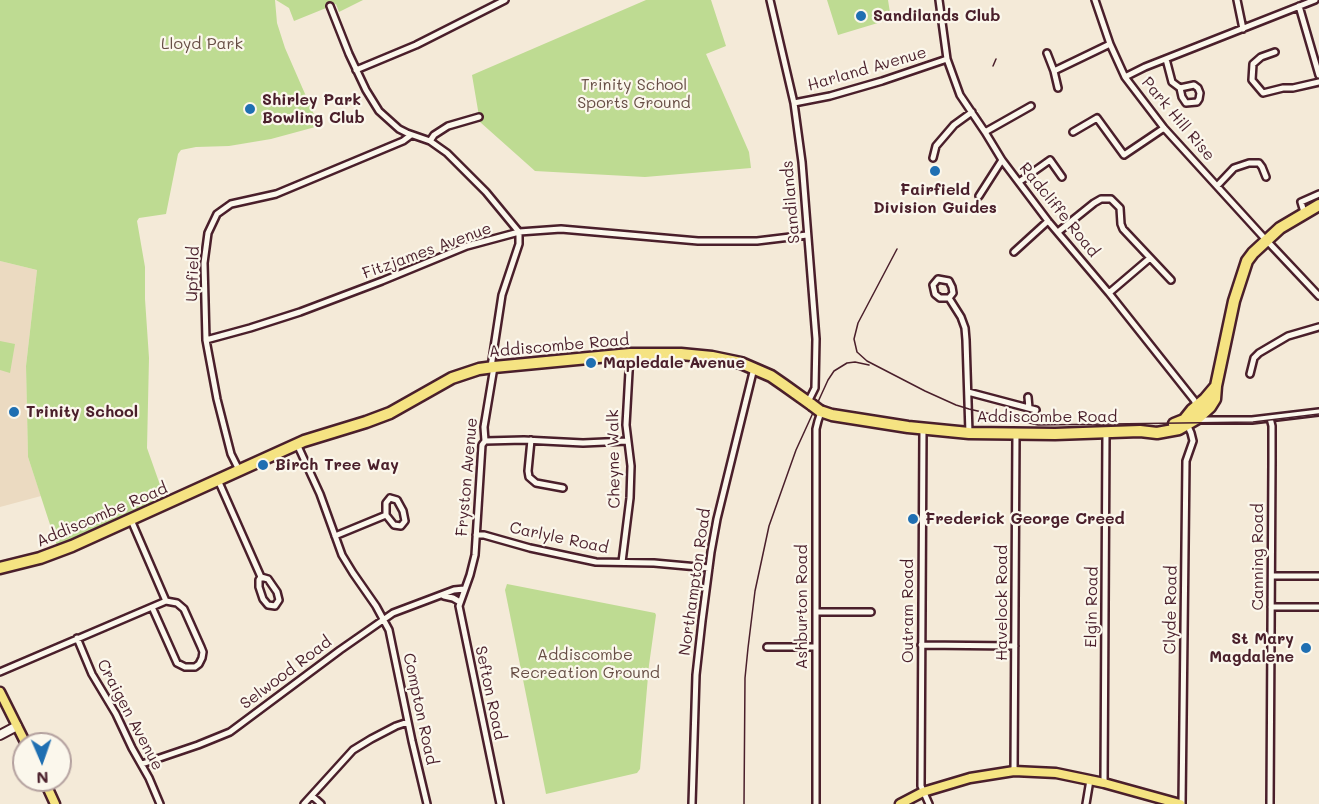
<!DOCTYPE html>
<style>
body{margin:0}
#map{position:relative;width:1319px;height:804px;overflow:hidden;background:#f4ead8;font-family:Mali,sans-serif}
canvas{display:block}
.north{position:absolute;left:12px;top:732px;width:60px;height:60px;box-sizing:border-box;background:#fbf7ec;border:2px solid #b4a19f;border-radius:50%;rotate:178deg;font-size:16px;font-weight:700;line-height:24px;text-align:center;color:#4a1f2b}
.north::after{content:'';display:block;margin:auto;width:21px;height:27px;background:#1f6fb2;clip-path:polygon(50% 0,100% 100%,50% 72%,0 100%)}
</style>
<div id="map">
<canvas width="1319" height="804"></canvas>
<div class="north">N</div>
</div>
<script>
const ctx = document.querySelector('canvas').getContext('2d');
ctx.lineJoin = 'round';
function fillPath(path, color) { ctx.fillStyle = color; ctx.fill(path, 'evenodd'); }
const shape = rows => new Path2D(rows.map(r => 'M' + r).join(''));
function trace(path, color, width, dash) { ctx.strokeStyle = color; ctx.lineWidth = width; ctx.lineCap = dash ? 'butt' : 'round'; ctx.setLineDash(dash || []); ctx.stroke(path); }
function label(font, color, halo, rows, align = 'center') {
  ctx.font = font + ' Mali,sans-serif'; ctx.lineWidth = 4.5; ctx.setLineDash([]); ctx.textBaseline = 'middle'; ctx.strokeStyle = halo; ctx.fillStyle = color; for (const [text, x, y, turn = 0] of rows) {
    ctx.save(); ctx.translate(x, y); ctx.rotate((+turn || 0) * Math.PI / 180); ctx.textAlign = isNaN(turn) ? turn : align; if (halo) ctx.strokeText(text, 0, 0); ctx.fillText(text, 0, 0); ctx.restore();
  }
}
fillPath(shape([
 [0,261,37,270,26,366,28,457,41,496,0,507]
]), '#ebdac1');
fillPath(shape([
 [0,0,275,0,277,23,285,48,319,126,271,139,229,146,196,147,181,150,178,154,166,214,139,218,137,221,145,267,145,299,149,358,147,448,165,499,57,546,28,457,26,366,37,270,0,261],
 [276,0,363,0,339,12,336,4,294,21,289,8],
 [646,0,711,0,726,46,706,54,749,152,751,168,645,177,535,171,480,122,472,75],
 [827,0,888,0,891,19,838,35],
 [0,341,15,344,10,373,0,370],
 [507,584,655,613,656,615,649,665,640,769,637,773,546,794,505,590]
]), '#bedb92');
const street = shape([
 [770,0,794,103,802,162,816,339,815,388,808,402],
 [939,0,947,59,960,95,985,132,1002,160,1048,221,1109,293,1194,400,1197,406],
 [1095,0,1110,44,1125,77,1164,128,1266,240],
 [1237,0,1243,29],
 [330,6,349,54,366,90,379,111,399,129,407,133,430,141,447,153,486,192,519,232,519,244,502,295,491,367],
 [1299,6,1319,75],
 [1275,52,1261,57,1253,64,1252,80,1263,93,1283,88,1293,88,1319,82],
 [1047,53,1054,71,1058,88],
 [1166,59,1172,82,1180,88,1182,97,1186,103,1197,102,1199,99,1200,93,1198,88,1194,85,1180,88],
 [356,70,416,45,505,0],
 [1054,71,1110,44],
 [1125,77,1145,67,1315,0],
 [794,103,830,96,882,81,947,59],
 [985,132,1031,106],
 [1073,132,1097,118,1124,155,1164,128],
 [430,141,434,135,448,126,479,117],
 [933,158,936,146,954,125,972,112],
 [1019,182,1050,160,1062,177],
 [1217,186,1234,168,1249,163,1259,163,1262,167,1266,177],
 [979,196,1002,160],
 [1304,212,1301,202,1319,194],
 [1058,232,1094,203,1101,199,1111,199,1120,208,1121,224,1123,229,1171,280],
 [1270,244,1319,296],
 [1014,252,1048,221],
 [1109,293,1150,258],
 [949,298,953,293,952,287,949,281,938,279,933,285,935,294,940,298,949,298,961,317,965,328,966,340,969,433],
 [206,340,250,328,300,312,382,281,467,246,519,232,561,229,698,241,757,241,807,235],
 [494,367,484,427,485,441,482,445,475,555,470,575,459,606,500,804],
 [1250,374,1254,358,1259,353,1288,336,1319,327],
 [968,392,1036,410],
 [1028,397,1029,408],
 [1197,420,1252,420,1319,412],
 [923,429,921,786,929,804],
 [531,440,528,471,529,477,536,483,563,488],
 [485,441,524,440,583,443,627,441],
 [297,444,320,494,342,555,353,573,376,606,389,630,412,741,427,804],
 [239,470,231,454,217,399,206,340,204,263,208,233,217,214,231,204,276,194,403,141,411,135],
 [218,480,261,577,268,579,277,592,279,600,275,606,268,605,263,599,259,587,259,580,261,577],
 [390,498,397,500,403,511,405,521,401,526,394,525,386,515,386,503,390,498],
 [131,520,166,601],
 [476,535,484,535,530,548,596,562,654,563,709,568],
 [335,536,386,515],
 [622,562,630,498,631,466,626,425,630,354],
 [1272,576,1319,576],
 [444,596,453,598,460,602],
 [152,607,177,663,185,667,195,667,199,664,202,658,203,652,201,647,184,609,177,603,166,601],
 [1271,607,1319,607],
 [816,612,871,612],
 [77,638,92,674,116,714,132,748,149,778,160,804],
 [921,645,1015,646],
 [767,647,816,647],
 [0,672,166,601],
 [142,764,198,745,230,732,340,650,393,613,454,590,464,589],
 [1014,771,1016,434],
 [1104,783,1106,433],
 [312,796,321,804],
 [304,804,353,750,371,739,396,726,408,722],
 [692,804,696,675,702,621,711,552,717,519,754,368],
 [816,804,816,429,818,421,821,412],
 [1086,804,1090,780],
 [1182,804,1186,461,1193,441,1191,433,1187,424],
 [1270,804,1272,462,1272,426,1270,418]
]);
const secondary = shape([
 [0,735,17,726]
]);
const primary = shape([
 [0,692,26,744],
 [44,780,55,804],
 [900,804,923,792,970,778,1014,771,1056,773,1104,783,1180,804]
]);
const highway = shape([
 [820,411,832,415,908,427,969,433,1055,434,1140,431,1157,433,1179,429,1198,418,1210,407,1215,399,1216,386,1234,301,1247,261,1253,253,1280,228,1319,205],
 [1174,424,1184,420,1192,410,1205,399,1216,386],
 [0,568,40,558,72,546,304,441,366,422,390,413,452,378,479,369,494,367,630,354,681,354,712,357,741,363,771,376,784,385,812,405]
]);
trace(street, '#4a1f2b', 10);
trace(secondary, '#4a1f2b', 12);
trace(primary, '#4a1f2b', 13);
trace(highway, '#4a1f2b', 15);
trace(street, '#fbf7ec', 5);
trace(secondary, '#fbf7ec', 8);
trace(primary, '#f5e382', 8);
trace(highway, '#f5e382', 10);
trace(shape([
 [993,66,996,59],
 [897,249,858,323,854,339,857,352,867,361,925,391,956,405,969,409,1038,425,1253,422,1319,414],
 [744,804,745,678,748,648,755,591,769,526,796,450,828,380,834,371,847,363,855,362,869,365]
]), '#4a1f2b', 1.5);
const highwayBridge = shape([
 [812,405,820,411]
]);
trace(highwayBridge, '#4a1f2b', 15, []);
trace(highwayBridge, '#f5e382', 10);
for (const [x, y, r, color] of [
 [861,16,6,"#1f6fb2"],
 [250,109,6,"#1f6fb2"],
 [935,171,6,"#1f6fb2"],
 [591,363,6,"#1f6fb2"],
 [14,412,6,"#1f6fb2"],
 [263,465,6,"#1f6fb2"],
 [913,519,6,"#1f6fb2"],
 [1306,648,6,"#1f6fb2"]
]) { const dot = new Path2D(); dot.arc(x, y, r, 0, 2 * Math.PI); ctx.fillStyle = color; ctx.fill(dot); trace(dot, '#fbf7ec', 2); }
label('bold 16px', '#4a1f2b', '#fbf7ec', [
 ["Sandilands Club",873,16],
 ["Shirley Park",262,100],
 ["Bowling Club",262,118],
 ["Fairfield",935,190,"center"],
 ["Division Guides",935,208,"center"],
 ["Mapledale Avenue",603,363],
 ["Trinity School",26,412],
 ["Birch Tree Way",275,465],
 ["Frederick George Creed",925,519],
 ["St Mary",1294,639,"right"],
 ["Magdalene",1294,657,"right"]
], 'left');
label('16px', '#674e45', '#fbf7ec', [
 ["Lloyd Park",202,44],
 ["Trinity School",634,85],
 ["Sports Ground",634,103],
 ["Addiscombe",585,655],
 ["Recreation Ground",585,673]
]);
label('16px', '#4a1f2b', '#fbf7ec', [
 ["Harland Avenue",867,69,-16],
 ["Park Hill Rise",1178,119,50],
 ["Sandilands",791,202,-95],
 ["Radcliffe Road",1059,210,51],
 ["Fitzjames Avenue",427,251,-20],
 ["Upfield",193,274,-88],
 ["Addiscombe Road",559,346,-5],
 ["Addiscombe Road",1047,417],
 ["Cheyne Walk",614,459,-91],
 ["Fryston Avenue",467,477,-85],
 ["Addiscombe Road",102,515,-23],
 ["Carlyle Road",559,538,12],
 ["Canning Road",1258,557,-90],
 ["Northampton Road",695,582,-82],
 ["Havelock Road",1002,603,-90],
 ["Ashburton Road",802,607,-90],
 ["Elgin Road",1092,607,-89],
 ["Clyde Road",1171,610,-89],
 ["Outram Road",908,611,-90],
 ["Selwood Road",286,673,-37],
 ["Sefton Road",490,693,78],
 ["Compton Road",420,709,78],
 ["Craigen Avenue",130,715,62]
]);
</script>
